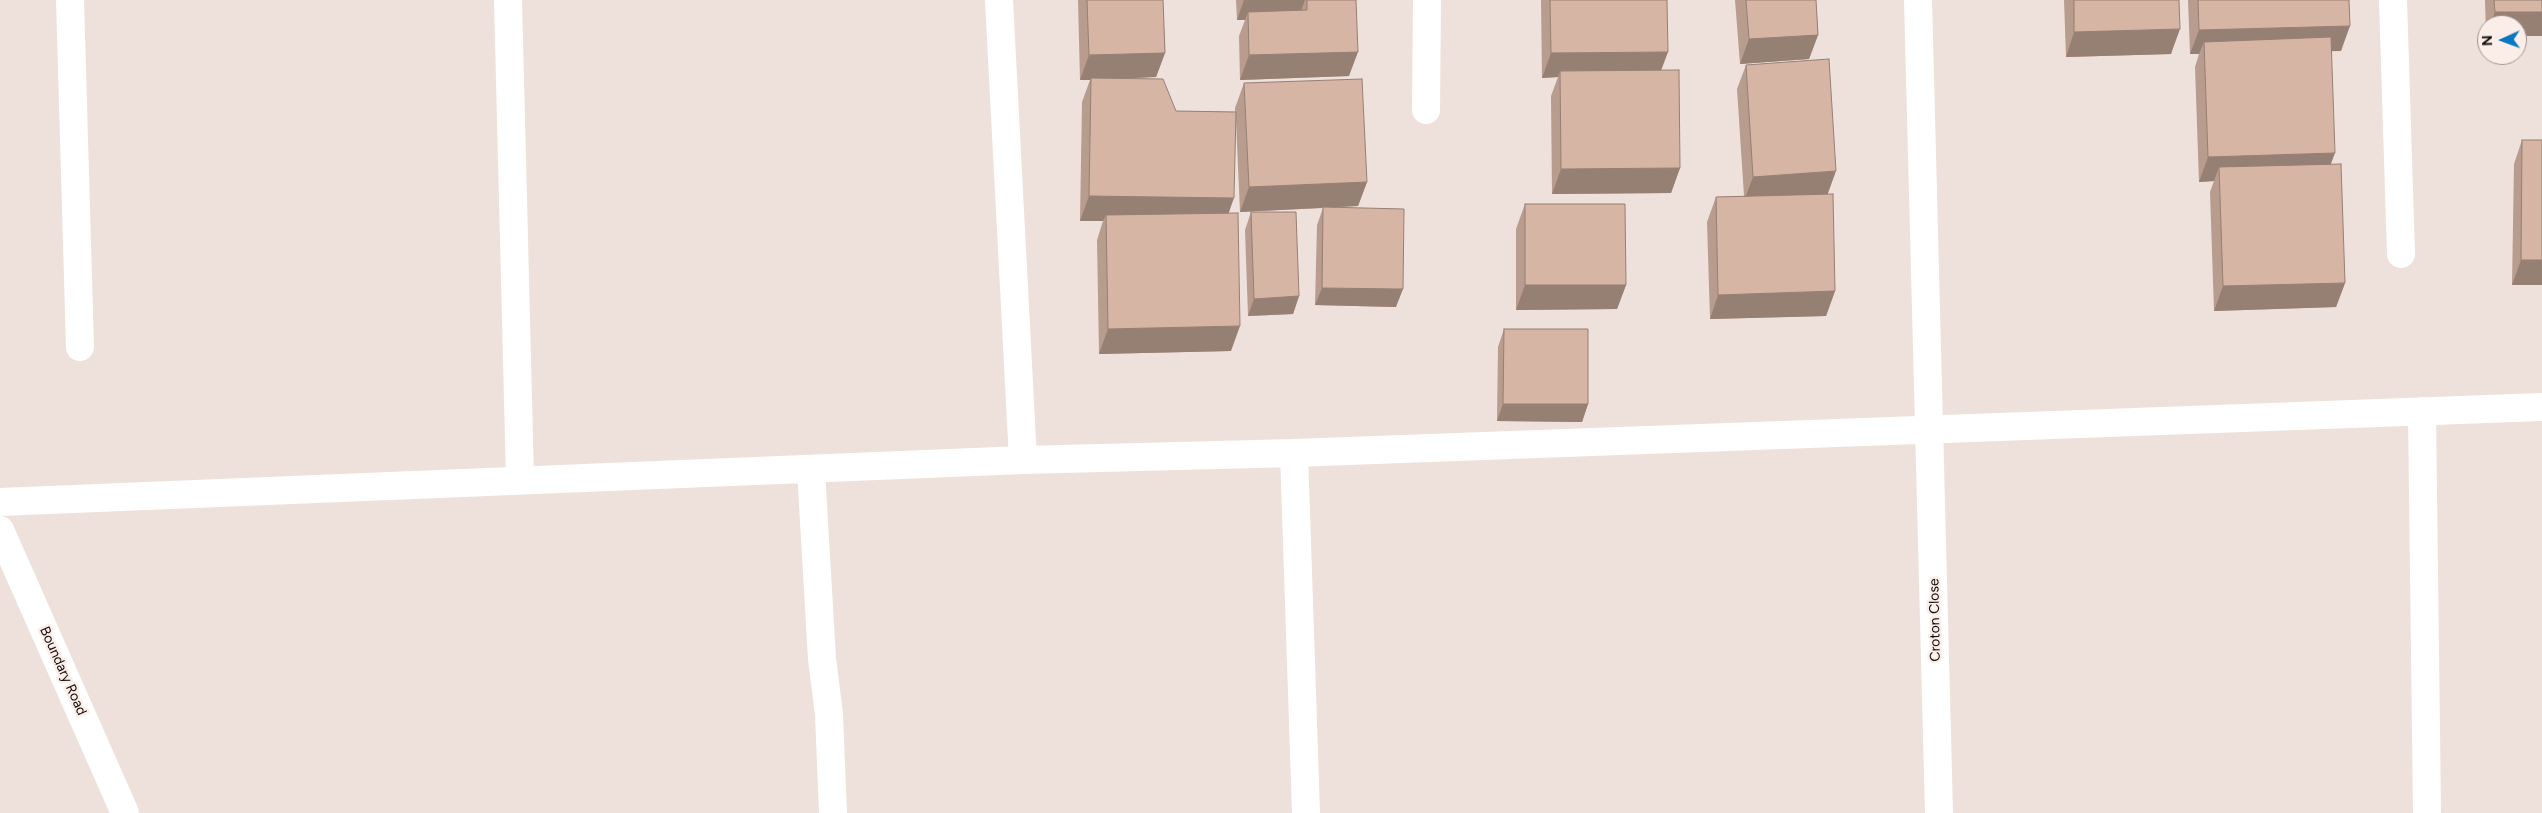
<!DOCTYPE html>
<style>
body{margin:0}
#map{position:relative;width:2542px;height:813px;overflow:hidden;background:#eee1db;font-family:Figtree,sans-serif}
canvas{display:block}
.north{position:absolute;left:2477px;top:15px;width:50px;height:50px;box-sizing:border-box;background:#fbeee8;border:1px solid #9d948f;border-radius:50%;rotate:268deg;font-size:14px;font-weight:700;line-height:20px;text-align:center;color:#100c0a}
.north::after{content:'';display:block;margin:auto;width:18px;height:22px;background:#0778c2;clip-path:polygon(50% 0,100% 100%,50% 72%,0 100%)}
</style>
<div id="map">
<canvas width="2542" height="813"></canvas>
<div class="north">N</div>
</div>
<script>
const ctx = document.querySelector('canvas').getContext('2d');
ctx.lineJoin = 'round';
const shape = rows => new Path2D(rows.map(r => 'M' + r).join(''));
function trace(path, color, width, dash) { ctx.strokeStyle = color; ctx.lineWidth = width; ctx.lineCap = dash ? 'butt' : 'round'; ctx.setLineDash(dash || []); ctx.stroke(path); }
function fillPath(path, color) { ctx.fillStyle = color; ctx.fill(path, 'evenodd'); }
function label(font, color, halo, rows, align = 'center') {
  ctx.font = font + ' Figtree,sans-serif'; ctx.lineWidth = 5; ctx.setLineDash([]); ctx.textBaseline = 'middle'; ctx.strokeStyle = halo; ctx.fillStyle = color; for (const [text, x, y, turn = 0] of rows) {
    ctx.save(); ctx.translate(x, y); ctx.rotate((+turn || 0) * Math.PI / 180); ctx.textAlign = isNaN(turn) ? turn : align; if (halo) ctx.strokeText(text, 0, 0); ctx.fillText(text, 0, 0); ctx.restore();
  }
}
trace(shape([
 [70,0,80,347],
 [508,0,520,479],
 [999,0,1023,460],
 [1918,0,1939,813],
 [2393,0,2401,254],
 [1426,110,1427,0],
 [2422,411,2427,812],
 [1294,453,1306,813],
 [811,470,822,659,829,714,833,813],
 [0,502,1023,460,1294,453,2542,407],
 [0,530,125,813]
]), '#fff', 28);
fillPath(shape([
 [1078,0,1163,0,1165,53,1156,77,1128,78,1176,111,1235,112,1235,108,1244,83,1367,182,1358,206,1336,207,1396,307,1315,305,1317,225,1323,208,1240,212,1236,121,1229,213,1231,351,1099,354,1097,240,1103,221,1080,221,1082,102,1090,80,1080,80],
 [1236,0,1356,0,1349,76,1240,80,1239,36,1245,20,1237,20],
 [1541,0,1667,0,1661,70,1680,168,1671,193,1552,194,1551,96,1558,77,1542,78],
 [1735,0,1816,0,1818,35,1809,59,1740,64],
 [2064,0,2179,0,2171,54,2066,57],
 [2188,0,2349,0,2341,51,2331,51,2331,164,2345,283,2336,307,2214,311,2210,192,2214,181,2199,182,2195,67,2199,54,2190,54],
 [2485,0,2542,0,2517,25,2487,25,2487,37,2486,37],
 [1746,65,1828,194,1835,291,1826,316,1710,319,1707,222,1716,197,1744,196,1737,89],
 [2522,140,2542,140,2542,285,2512,285,2514,164],
 [1525,204,1626,285,1617,309,1516,310,1516,229],
 [1251,212,1299,296,1293,314,1248,316,1245,230],
 [1504,329,1588,404,1582,422,1497,421,1498,347]
]), '#b89c8d');
fillPath(shape([
 [1244,0,1305,0,1298,19,1248,12,1245,20,1237,20],
 [2495,12,2542,12,2542,36,2517,36,2517,25,2490,25],
 [2350,26,2341,51,2204,54,2204,42,2199,54,2190,54,2199,30],
 [2180,29,2171,54,2066,57,2074,32],
 [1818,35,1809,59,1740,64,1749,39],
 [1358,52,1349,76,1240,80,1249,55],
 [1668,52,1659,76,1560,71,1558,77,1542,78,1551,53],
 [1165,53,1156,77,1091,80,1091,78,1090,80,1080,80,1089,55],
 [2335,153,2326,177,2219,167,2214,181,2199,182,2208,157],
 [1680,168,1671,193,1552,194,1561,169],
 [1836,171,1827,196,1744,201,1753,177],
 [1367,182,1358,206,1240,212,1249,187],
 [1089,196,1234,198,1225,223,1106,215,1103,221,1080,221],
 [2521,260,2542,260,2542,285,2512,285],
 [2345,283,2336,307,2214,311,2223,286],
 [1525,285,1626,285,1617,309,1516,310],
 [1322,288,1403,289,1396,307,1315,305],
 [1835,291,1826,316,1710,319,1718,295],
 [1299,296,1293,314,1248,316,1254,299],
 [1240,326,1231,351,1099,354,1108,329],
 [1503,404,1588,404,1582,422,1497,421]
]), '#967f73');
const building = shape([
 [1087,0,1163,0,1165,53,1089,55,1087,0],
 [1307,0,1356,0,1358,52,1249,55,1248,12,1307,10,1307,0],
 [1550,0,1667,0,1668,52,1551,53,1550,0],
 [1746,0,1816,0,1818,35,1749,39,1746,0],
 [2074,0,2179,0,2180,29,2074,32,2074,0],
 [2198,0,2349,0,2350,26,2199,30,2198,0],
 [2494,0,2542,0,2542,12,2495,12,2494,0],
 [2331,37,2335,153,2208,157,2204,42,2331,37],
 [1829,59,1836,171,1753,177,1746,65,1829,59],
 [1679,70,1680,168,1561,169,1560,71,1679,70],
 [1091,78,1163,79,1176,111,1236,112,1234,198,1089,196,1091,78],
 [1362,79,1367,182,1249,187,1244,83,1362,79],
 [2522,140,2542,140,2542,260,2521,260,2522,140],
 [2341,164,2345,283,2223,286,2219,167,2341,164],
 [1833,194,1835,291,1718,295,1716,197,1833,194],
 [1525,204,1625,204,1626,285,1525,285,1525,204],
 [1323,207,1404,209,1403,289,1322,288,1323,207],
 [1251,212,1296,212,1299,296,1254,299,1251,212],
 [1238,213,1240,326,1108,329,1106,215,1238,213],
 [1504,329,1588,329,1588,404,1503,404,1504,329]
]);
fillPath(building, '#d6b5a4');
trace(building, '#967f73', 1);
label('14px', '#100c0a', '#fbeee8', [
 ["Croton Close",1935,620,-91],
 ["Boundary Road",63,671,66]
]);
</script>
